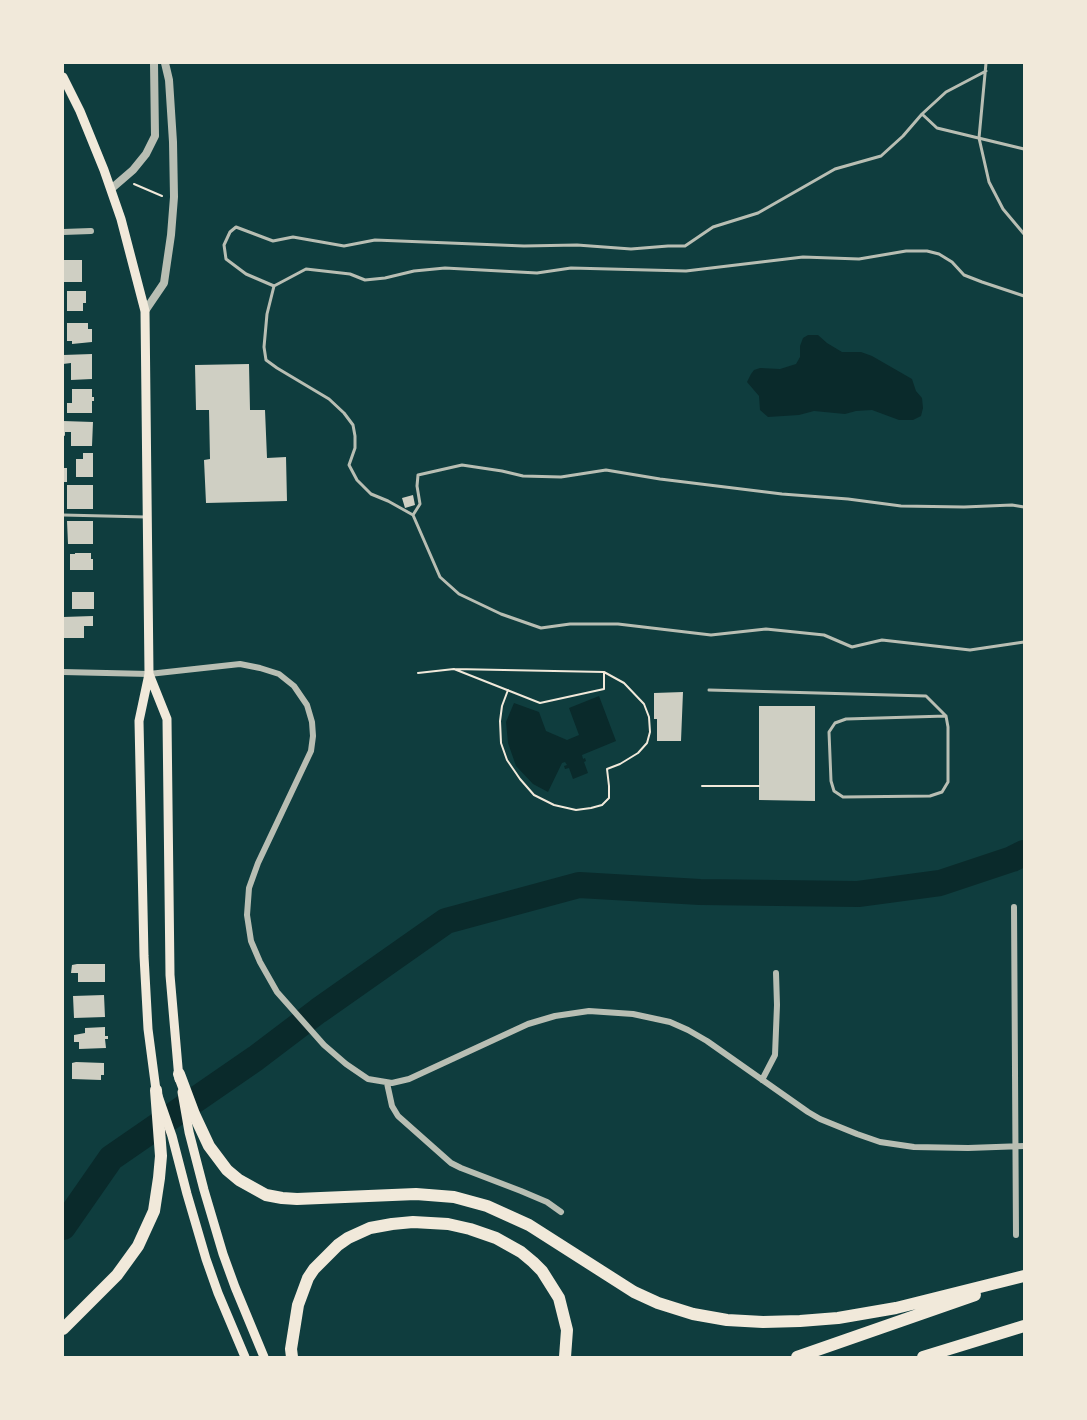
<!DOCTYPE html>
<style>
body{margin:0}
#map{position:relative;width:1087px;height:1420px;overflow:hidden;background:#0f3d3e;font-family:Jost,sans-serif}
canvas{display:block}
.frame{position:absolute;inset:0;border:64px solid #f1e9da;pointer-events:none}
</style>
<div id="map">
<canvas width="1087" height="1420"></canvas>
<div class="frame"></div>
</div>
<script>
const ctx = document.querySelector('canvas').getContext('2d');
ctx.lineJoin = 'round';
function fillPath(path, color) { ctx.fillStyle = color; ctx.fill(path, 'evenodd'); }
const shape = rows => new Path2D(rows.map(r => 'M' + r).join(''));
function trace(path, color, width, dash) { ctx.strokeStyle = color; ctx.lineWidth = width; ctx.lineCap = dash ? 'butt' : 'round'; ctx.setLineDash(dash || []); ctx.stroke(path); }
fillPath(shape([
 [808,335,818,335,827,343,842,352,861,352,872,356,912,379,916,391,922,398,923,408,921,416,913,420,899,420,872,410,856,411,845,414,814,411,799,415,768,417,760,410,759,396,747,382,751,374,754,370,760,368,780,369,796,364,800,357,800,346,803,338],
 [599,696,616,741,582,755,583,759,585,758,586,761,584,762,588,773,573,779,569,768,565,769,564,766,567,765,565,762,562,763,548,792,533,784,516,766,508,743,506,722,514,703,539,712,546,731,567,740,579,735,569,708]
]), '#0a2a2b');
trace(shape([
 [63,1227,111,1158,256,1058,318,1011,446,921,579,885,700,892,858,894,940,883,1012,859,1024,853]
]), '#0a2a2b', 26);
fillPath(shape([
 [63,260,82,260,82,282,63,282],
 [67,291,86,291,86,303,83,303,83,311,67,311],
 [67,323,88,323,88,329,92,329,92,342,72,344,72,341,67,341],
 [92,354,92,379,71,380,71,363,63,364,63,355],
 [249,364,250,410,265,410,267,458,286,457,287,501,206,503,204,460,210,459,209,410,196,410,195,365],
 [72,389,92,389,92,397,94,397,94,401,92,401,92,413,67,413,67,403,72,403],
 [63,421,93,422,92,446,71,446,71,432,65,432,65,436,63,435],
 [83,453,93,453,93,477,76,477,76,459,83,459],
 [63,468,67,468,67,482,63,482],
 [67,485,93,485,93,509,67,509],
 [413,495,415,505,405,508,402,498],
 [67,521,93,521,93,544,68,544],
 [75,553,91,553,91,559,93,559,93,570,70,570,70,554,75,554],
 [72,592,94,592,94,609,72,609],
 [93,616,93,626,84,626,84,638,63,638,63,617],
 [683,692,681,741,657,741,657,719,654,719,654,693],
 [759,706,815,706,815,801,759,800],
 [77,964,105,964,105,982,78,982,78,973,71,973,72,965],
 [104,995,105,1017,74,1018,73,996],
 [105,1027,105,1036,108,1036,108,1039,105,1039,106,1048,79,1049,79,1042,74,1042,74,1035,85,1033,85,1028],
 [76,1062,104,1063,104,1075,101,1075,101,1080,72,1079,72,1063]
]), '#cfcfc3');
trace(shape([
 [134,184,162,196],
 [454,669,604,672,624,683,644,704,649,717,650,732,647,743,638,753,620,764,607,769,609,786,609,798,602,805,591,808,576,810,554,805,534,795,520,779,507,760,501,743,500,721,502,706,508,690],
 [418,673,454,669,540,703,604,689,604,672],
 [702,786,759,786]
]), '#f1e9da', 2);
trace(shape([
 [986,63,979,138,989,182,1003,209,1024,234],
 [986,71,946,92,922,114,903,136,881,156,835,169,758,213,713,227,685,246,668,246,631,249,577,245,524,246,375,240,344,246,293,237,273,241,236,227,230,232,224,245,226,259,246,274,274,286,306,269,350,274,365,280,385,278,414,271,445,268,537,273,571,268,686,271,803,257,859,259,906,251,927,251,939,254,952,262,964,275,982,282,1024,296],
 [922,114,937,128,1024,149],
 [274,286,267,314,264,347,266,360,277,368,329,399,344,413,353,425,355,436,355,448,349,465,357,480,371,494,388,501,413,515],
 [1024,507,1012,505,964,507,901,506,848,499,782,494,660,479,606,470,561,477,523,476,502,471,462,465,418,475,417,486,420,504,413,515,440,577,459,594,501,614,541,628,570,624,618,624,711,635,766,629,824,635,852,647,882,640,970,650,1024,642],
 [63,515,146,517],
 [709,690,926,696,946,716,948,727,948,782,942,792,930,796,843,797,834,791,831,781,829,732,835,723,846,719,946,716]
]), '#b8beb3', 3);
trace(shape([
 [63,232,91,231],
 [63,672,149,674,240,664,260,668,279,674,294,686,307,705,312,722,313,736,311,751,258,863,249,888,247,915,251,941,260,962,277,992,324,1045,346,1064,368,1079,392,1083,409,1079,528,1024,555,1016,589,1011,633,1014,670,1022,688,1030,707,1041,808,1112,820,1119,857,1134,880,1142,914,1147,968,1148,1024,1146],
 [1014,907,1016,1235],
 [762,1080,775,1055,777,1005,776,973],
 [387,1083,392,1106,398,1116,451,1163,461,1168,521,1191,547,1202,561,1212]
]), '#b8beb3', 6);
trace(shape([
 [111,189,133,170,146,154,155,136,154,63],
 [145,311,164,283,171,235,174,197,173,142,169,80,165,63]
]), '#b8beb3', 8);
trace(shape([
 [63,77,80,111,104,170,121,219,145,311,149,674,139,721,144,956,148,1029,156,1090,172,1136,187,1194,206,1259,218,1293,245,1357],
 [149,674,167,719,170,975,179,1079],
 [182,1092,189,1132,204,1190,223,1254,235,1287,264,1357]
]), '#f1e9da', 9);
trace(shape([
 [179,1074,194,1114,209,1146,227,1170,239,1180,266,1195,282,1198,297,1199,416,1194,454,1197,487,1206,529,1225,634,1292,658,1303,693,1314,727,1320,763,1322,800,1321,838,1318,896,1308,1024,1276],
 [63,1329,117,1275,138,1246,154,1211,159,1178,161,1156,156,1090],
 [292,1357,291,1349,298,1305,308,1278,314,1269,338,1245,348,1238,370,1228,392,1224,413,1222,448,1224,470,1229,496,1238,521,1252,533,1262,542,1271,559,1298,567,1330,565,1357],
 [797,1357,975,1295],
 [923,1357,1024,1326]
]), '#f1e9da', 12);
</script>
